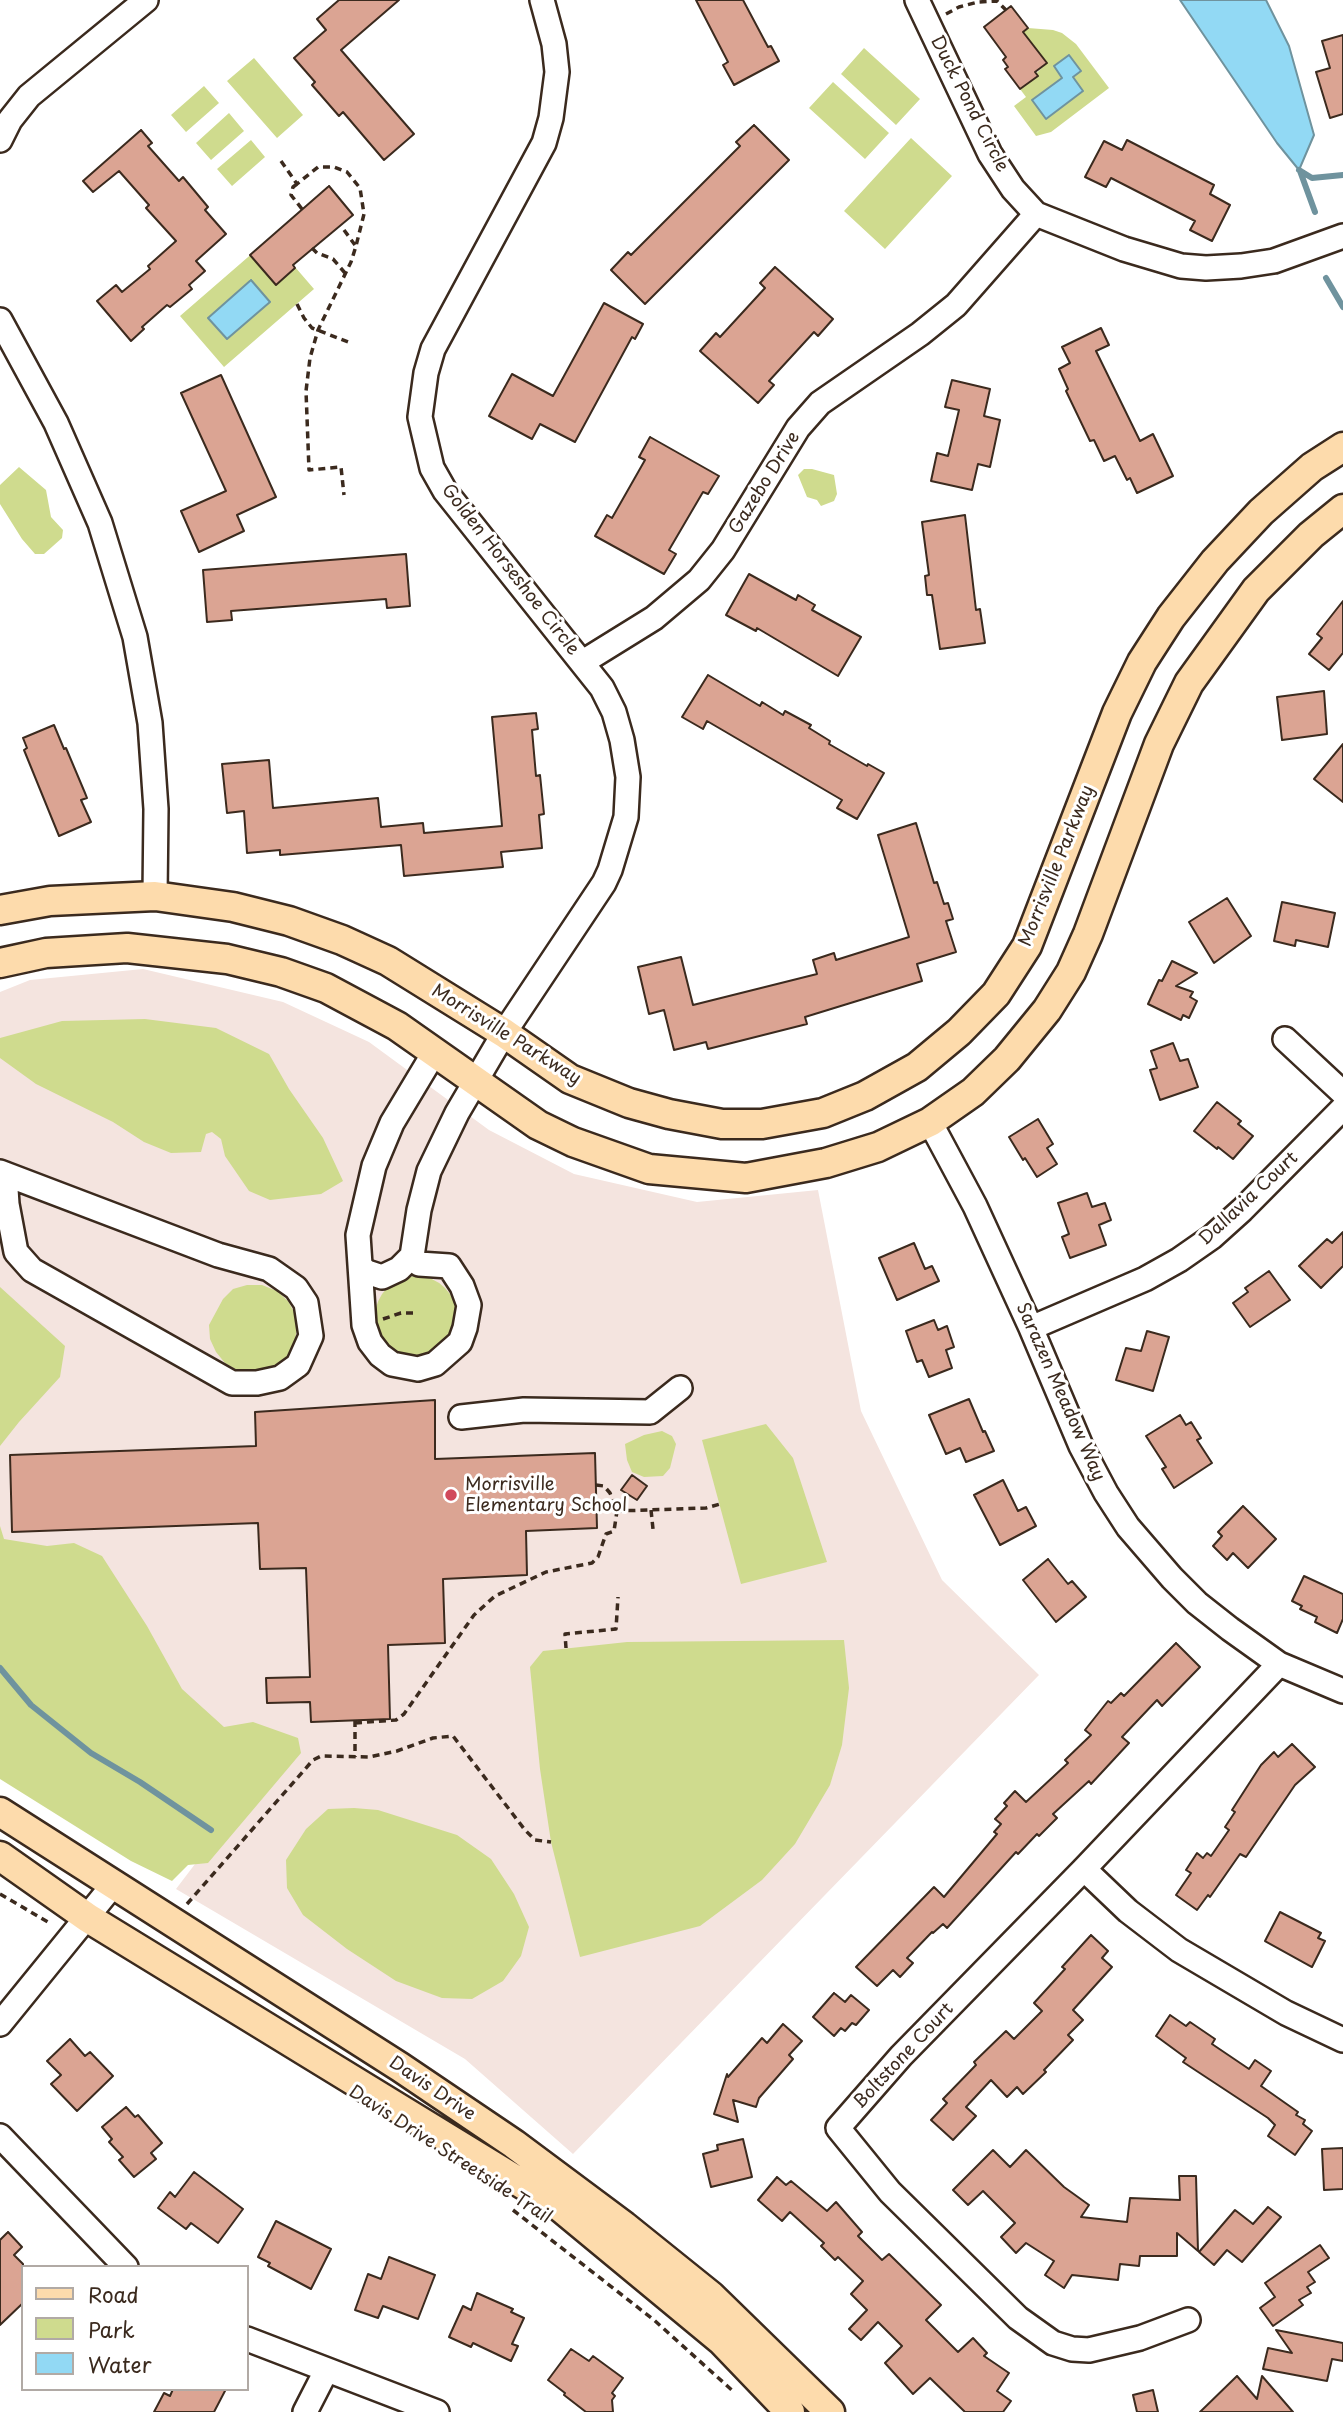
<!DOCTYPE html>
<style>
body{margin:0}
#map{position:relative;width:1343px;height:2412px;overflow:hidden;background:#fff;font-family:"Playpen Sans",sans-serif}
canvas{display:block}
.legend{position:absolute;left:21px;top:2265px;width:228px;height:126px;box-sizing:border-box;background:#fff;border:2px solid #b1aaa5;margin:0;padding:9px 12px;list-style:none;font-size:21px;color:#3b2a1e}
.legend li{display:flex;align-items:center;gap:14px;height:35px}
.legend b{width:35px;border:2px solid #b1aaa5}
</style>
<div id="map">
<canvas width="1343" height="2412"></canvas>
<ul class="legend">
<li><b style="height:9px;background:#fddbac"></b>Road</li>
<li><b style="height:19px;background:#cfdb8e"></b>Park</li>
<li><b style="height:19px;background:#92d9f4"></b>Water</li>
</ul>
</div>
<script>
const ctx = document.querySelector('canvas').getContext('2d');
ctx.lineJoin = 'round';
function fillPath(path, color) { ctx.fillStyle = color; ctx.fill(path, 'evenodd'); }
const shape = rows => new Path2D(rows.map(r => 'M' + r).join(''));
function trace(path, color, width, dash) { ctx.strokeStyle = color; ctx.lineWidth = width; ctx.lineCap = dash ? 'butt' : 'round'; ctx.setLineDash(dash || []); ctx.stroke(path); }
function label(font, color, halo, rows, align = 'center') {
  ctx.font = font + ' "Playpen Sans",sans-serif'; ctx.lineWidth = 6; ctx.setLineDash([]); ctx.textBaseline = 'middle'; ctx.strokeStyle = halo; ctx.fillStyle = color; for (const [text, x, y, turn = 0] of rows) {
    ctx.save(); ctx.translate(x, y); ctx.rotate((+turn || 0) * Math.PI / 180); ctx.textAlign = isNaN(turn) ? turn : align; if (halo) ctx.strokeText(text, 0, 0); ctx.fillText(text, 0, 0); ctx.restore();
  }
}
fillPath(shape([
 [143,969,283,1002,369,1042,489,1130,574,1174,697,1202,818,1190,861,1411,942,1580,1039,1675,573,2154,465,2059,176,1889,233,1814,0,1618,0,992,30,980]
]), '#f4e4df');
fillPath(shape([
 [1028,28,1053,30,1062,33,1076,44,1109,88,1051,132,1036,136,1014,106,1026,97,1020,89,1047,63,1023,32],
 [864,48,920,99,896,125,841,74],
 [254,58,303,115,277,138,227,81],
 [833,82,889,133,865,159,809,108],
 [204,86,219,103,186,132,171,115],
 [229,113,244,131,211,160,196,143],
 [911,138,952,176,885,249,844,211],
 [251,140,265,157,232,186,217,169],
 [270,238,314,289,224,367,180,316],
 [19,467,46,490,51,517,63,530,62,538,44,554,35,554,22,539,0,504,0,485],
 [804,469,812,469,834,475,837,494,834,501,821,506,817,500,807,497,798,475],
 [145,1019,216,1028,269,1054,289,1089,323,1138,343,1181,321,1194,270,1200,249,1191,225,1156,221,1139,212,1132,206,1134,201,1152,171,1153,144,1142,113,1122,36,1084,0,1058,0,1038,62,1021],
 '375 1317a41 41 0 1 1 82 0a41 41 0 1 1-82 0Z',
 [247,1285,262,1285,277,1291,288,1301,295,1314,297,1329,294,1344,288,1356,277,1365,264,1371,250,1372,237,1370,225,1363,216,1352,210,1339,209,1325,223,1299,233,1289],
 [0,1287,65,1346,60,1377,19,1422,0,1446],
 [766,1424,793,1458,827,1562,741,1584,702,1440],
 [662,1431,672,1436,676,1444,670,1468,663,1476,644,1477,632,1472,627,1460,625,1444,644,1435],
 [0,1526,4,1539,47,1546,74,1543,102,1556,147,1626,182,1689,224,1727,253,1722,298,1738,301,1753,208,1863,188,1865,172,1881,131,1861,0,1779],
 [844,1640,849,1688,842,1745,830,1785,795,1844,762,1880,700,1926,580,1957,551,1842,540,1769,530,1667,543,1651,627,1642],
 [354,1808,378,1810,457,1835,491,1859,514,1894,529,1927,521,1956,503,1981,472,1999,442,1998,396,1981,347,1949,303,1915,287,1888,286,1860,306,1829,328,1809]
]), '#cfdb8e');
const water = shape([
 [1180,0,1266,0,1289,46,1314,135,1299,170,1277,143,1180,0],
 [1069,55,1081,71,1073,77,1083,91,1046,119,1032,100,1062,78,1054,66,1069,55],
 [251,280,270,302,227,339,208,318,251,280]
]);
fillPath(water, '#92d9f4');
trace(water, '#6f939e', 2);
trace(shape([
 [1299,170,1312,178,1343,175],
 [1300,171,1315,212],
 [1326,278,1343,307],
 [0,1668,31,1705,91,1753,140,1782,211,1830]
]), '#6f939e', 6);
const building = shape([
 [339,0,399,0,341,50,414,134,384,160,343,112,339,116,312,85,315,82,294,58,326,30,317,19,339,0],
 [696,0,743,0,768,47,771,46,779,61,734,85,723,65,728,62,696,0],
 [1011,6,1028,28,1023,32,1047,63,1035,72,1038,76,1020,89,1005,69,1008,67,1003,60,1006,57,984,27,1011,6],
 [1343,35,1343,114,1330,118,1316,72,1330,68,1322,41,1343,35],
 [754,125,789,160,645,304,611,270,628,252,631,255,740,146,736,142,754,125],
 [141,130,152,143,148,146,179,181,183,177,208,207,205,210,226,234,196,261,205,271,189,285,192,289,170,307,167,305,142,327,144,329,131,341,97,301,116,285,122,292,150,269,148,266,176,241,146,208,149,205,119,171,93,192,83,181,141,130],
 [1127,140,1214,185,1210,194,1230,205,1212,241,1190,230,1195,221,1111,178,1106,187,1085,177,1104,141,1122,150,1127,140],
 [329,186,353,215,293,265,295,268,276,285,250,255,329,186],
 [775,267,833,319,818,336,814,332,769,381,774,385,758,403,700,351,716,333,720,337,765,288,760,283,775,267],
 [604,303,643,324,635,339,632,337,575,442,540,424,532,439,489,416,512,374,553,396,604,303],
 [1101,328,1109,345,1096,351,1140,441,1153,434,1173,476,1137,493,1130,478,1127,480,1115,456,1104,461,1094,440,1090,441,1066,391,1068,389,1059,369,1070,363,1062,347,1101,328],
 [221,375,276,497,237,515,244,531,199,552,181,511,226,491,181,393,221,375],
 [952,380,990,389,984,416,1000,420,990,467,978,464,972,490,931,481,937,453,948,456,959,410,945,407,952,380],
 [650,437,719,476,708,494,703,492,669,550,676,554,664,574,595,536,607,515,612,518,645,460,639,457,650,437],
 [965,515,976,610,980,609,985,643,940,649,932,595,927,595,925,576,929,575,922,522,965,515],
 [406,554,410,606,387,608,386,599,231,611,232,620,207,622,203,570,406,554],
 [749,574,796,600,798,595,815,605,812,610,861,637,838,676,757,628,756,631,726,615,749,574],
 [1343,601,1343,653,1329,670,1309,654,1322,638,1317,634,1343,601],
 [708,675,760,706,762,702,783,715,785,711,811,725,809,728,830,741,829,744,867,766,868,764,884,773,857,819,837,808,842,800,707,721,703,729,682,717,708,675],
 [1324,691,1327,734,1282,740,1277,697,1324,691],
 [536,713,538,729,532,730,536,776,540,775,544,814,539,815,542,848,501,852,503,867,404,876,401,845,280,855,280,850,247,853,244,811,227,813,222,764,269,760,273,808,378,798,381,827,423,823,424,833,502,826,492,717,536,713],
 [54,725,64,749,66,748,85,793,87,798,81,800,91,822,59,836,24,750,27,748,23,738,54,725],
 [1343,744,1343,802,1314,779,1343,744],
 [916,823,934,883,937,882,944,904,948,903,953,919,946,921,956,952,917,964,922,981,805,1017,807,1024,708,1049,706,1042,674,1050,664,1010,649,1014,638,967,681,957,693,1005,817,974,813,960,834,953,836,960,909,937,878,835,916,823],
 [1227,898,1251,936,1214,963,1189,922,1227,898],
 [1282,902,1335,913,1328,947,1296,940,1295,946,1274,941,1282,902],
 [1172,961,1197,973,1176,986,1193,992,1190,997,1197,1001,1189,1018,1183,1015,1181,1020,1148,1004,1159,980,1162,981,1172,961],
 [1173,1043,1180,1061,1188,1059,1198,1087,1160,1100,1150,1070,1157,1068,1151,1051,1173,1043],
 [1217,1102,1241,1121,1238,1124,1253,1136,1233,1159,1218,1147,1217,1149,1194,1131,1217,1102],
 [1038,1119,1053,1144,1047,1148,1057,1164,1037,1177,1025,1158,1023,1160,1009,1137,1038,1119],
 [1087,1193,1092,1207,1105,1203,1111,1220,1099,1225,1106,1245,1070,1258,1062,1237,1069,1234,1058,1203,1087,1193],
 [1343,1232,1343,1266,1321,1288,1299,1266,1327,1239,1332,1243,1343,1232],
 [914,1243,925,1269,932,1266,939,1281,897,1300,879,1258,914,1243],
 [1269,1271,1290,1300,1250,1327,1233,1303,1248,1292,1245,1288,1269,1271],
 [934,1320,938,1330,947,1326,954,1347,946,1350,952,1368,929,1377,922,1360,917,1362,906,1331,934,1320],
 [1147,1331,1169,1337,1153,1391,1116,1380,1126,1348,1141,1351,1147,1331],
 [969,1399,983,1432,985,1431,994,1451,966,1462,960,1448,946,1454,929,1415,969,1399],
 [435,1400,435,1459,595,1453,597,1528,526,1531,527,1575,443,1579,445,1643,388,1645,390,1719,311,1722,310,1702,267,1703,266,1678,310,1677,306,1568,260,1569,258,1523,12,1532,10,1455,256,1446,255,1412,435,1400],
 [1180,1415,1186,1425,1191,1422,1201,1438,1197,1440,1212,1463,1174,1488,1162,1469,1166,1467,1146,1436,1180,1415],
 [632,1475,647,1486,637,1500,621,1490,632,1475],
 [1003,1480,1018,1511,1026,1507,1036,1526,1000,1545,974,1495,1003,1480],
 [1243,1506,1276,1539,1248,1568,1233,1553,1227,1560,1213,1546,1222,1536,1218,1532,1243,1506],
 [1048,1559,1068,1584,1072,1581,1086,1597,1056,1622,1023,1580,1048,1559],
 [1304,1576,1343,1594,1343,1619,1337,1633,1315,1622,1317,1617,1300,1609,1302,1606,1292,1601,1304,1576],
 [1176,1643,1200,1667,1162,1706,1157,1700,1122,1737,1129,1743,1091,1784,1089,1781,1053,1814,1057,1818,1039,1836,1037,1834,1018,1854,1016,1852,947,1928,943,1924,933,1933,932,1932,907,1958,913,1963,900,1977,893,1970,877,1986,856,1967,934,1887,944,1897,997,1834,994,1832,1001,1824,995,1819,1007,1806,1004,1803,1015,1791,1026,1802,1068,1763,1065,1760,1091,1735,1085,1730,1108,1701,1111,1703,1121,1693,1124,1696,1176,1643],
 [1292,1744,1315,1767,1295,1785,1246,1857,1240,1854,1210,1897,1208,1895,1197,1910,1176,1895,1191,1873,1186,1870,1197,1853,1203,1858,1207,1853,1211,1856,1229,1830,1225,1827,1235,1812,1232,1810,1261,1765,1274,1752,1278,1757,1292,1744],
 [1280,1912,1321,1933,1318,1938,1325,1941,1312,1967,1265,1941,1280,1912],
 [1091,1935,1108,1951,1102,1958,1112,1967,1073,2010,1083,2020,1068,2035,1073,2040,1044,2070,1046,2072,1023,2094,1017,2087,1007,2097,991,2080,966,2107,976,2116,953,2140,931,2120,947,2103,943,2099,976,2065,974,2062,1006,2031,1014,2039,1042,2011,1034,2003,1065,1969,1062,1967,1091,1935],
 [834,1993,845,2002,851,1995,869,2010,856,2025,852,2023,845,2031,841,2028,834,2036,813,2017,834,1993],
 [1170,2015,1186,2026,1190,2022,1215,2039,1212,2044,1249,2069,1255,2060,1271,2071,1261,2086,1298,2112,1296,2115,1305,2120,1303,2124,1312,2131,1295,2155,1268,2136,1275,2125,1268,2118,1183,2062,1186,2058,1156,2036,1170,2015],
 [783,2024,802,2041,789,2055,793,2059,759,2098,756,2107,733,2100,738,2122,714,2114,727,2074,728,2077,762,2038,767,2043,783,2024],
 [70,2039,85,2056,90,2052,113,2076,77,2111,51,2084,61,2075,47,2061,70,2039],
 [126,2107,135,2117,138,2115,162,2143,151,2153,156,2159,134,2177,119,2160,123,2157,109,2142,112,2139,102,2127,126,2107],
 [743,2139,752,2177,711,2187,703,2154,718,2150,717,2145,743,2139],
 [1343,2148,1343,2189,1324,2190,1322,2149,1343,2148],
 [993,2150,1010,2167,1026,2150,1064,2187,1089,2205,1081,2217,1127,2222,1130,2198,1180,2200,1179,2176,1196,2176,1198,2251,1177,2233,1177,2256,1140,2256,1139,2266,1120,2264,1118,2280,1072,2275,1064,2288,1045,2275,1054,2261,1026,2243,1016,2253,1001,2237,1015,2223,983,2191,968,2205,953,2190,993,2150],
 [194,2172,243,2209,218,2243,191,2223,186,2229,158,2208,170,2192,175,2197,194,2172],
 [777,2177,786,2185,791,2181,827,2211,836,2202,862,2232,858,2236,882,2260,889,2254,941,2305,926,2320,958,2352,973,2338,987,2353,984,2356,1009,2373,997,2391,1011,2401,1003,2412,965,2412,930,2378,913,2394,885,2363,902,2346,878,2322,861,2340,849,2329,867,2310,851,2294,863,2281,838,2257,835,2260,821,2246,824,2243,790,2212,782,2221,758,2200,777,2177],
 [1268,2207,1281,2217,1242,2262,1227,2250,1214,2265,1199,2252,1235,2210,1253,2224,1268,2207],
 [276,2221,331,2249,311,2289,268,2266,270,2263,258,2257,276,2221],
 [8,2232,22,2247,14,2255,23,2264,23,2303,0,2325,0,2240,8,2232],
 [1320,2245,1329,2258,1308,2272,1315,2282,1307,2287,1311,2293,1299,2300,1303,2305,1273,2326,1260,2308,1275,2297,1265,2283,1320,2245],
 [389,2257,435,2275,418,2319,383,2306,378,2318,355,2310,368,2274,381,2279,389,2257],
 [477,2293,513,2309,511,2312,524,2318,512,2344,518,2346,511,2361,473,2343,471,2347,449,2337,463,2306,471,2310,477,2293],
 [1276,2330,1343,2343,1343,2361,1332,2359,1327,2381,1263,2369,1268,2348,1292,2353,1276,2330],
 [571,2349,589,2361,593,2356,623,2378,612,2393,615,2396,612,2400,613,2412,586,2412,564,2395,565,2393,548,2380,571,2349],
 [1237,2376,1257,2399,1262,2376,1293,2412,1200,2412,1237,2376],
 [173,2389,226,2389,214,2412,154,2412,164,2393,170,2396,173,2389],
 [1153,2390,1158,2412,1137,2412,1133,2395,1153,2390]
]);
fillPath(building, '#dba493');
trace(building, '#3b2a1e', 2);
const minor = shape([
 [917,0,990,154,1013,189,1036,214,1124,249,1181,266,1206,268,1241,266,1274,261,1343,236],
 [0,140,10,120,29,96,146,0],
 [0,320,56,423,100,523,135,637,150,723,156,809,155,896],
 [583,662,654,618,699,580,723,550,798,428,820,403,920,334,956,305,1036,214],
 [1285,1039,1343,1093],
 [930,1122,975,1206,1031,1328,1081,1446,1106,1493,1128,1527,1172,1578,1197,1603,1230,1629,1279,1664,1343,1691],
 [0,1172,218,1255,269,1269,296,1288,306,1303,311,1336,298,1365,280,1378,257,1383,232,1383,32,1270,16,1252,7,1204,5,1174],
 [412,1256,419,1264,449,1266,462,1286,469,1305,465,1328,460,1342,435,1364,418,1369,392,1364,380,1355,370,1342,364,1325,358,1235,374,1166,392,1123,434,1053],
 [361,1267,367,1272,382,1277,399,1269,412,1256,419,1210,429,1171,457,1113,504,1033,604,883,610,870,626,817,628,777,622,740,614,712,602,688,445,491,432,468,420,417,426,373,433,349,544,143,551,118,557,72,554,44,542,0],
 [1031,1328,1145,1279,1179,1260,1212,1237,1242,1210,1343,1108],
 [461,1417,524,1410,650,1412,680,1388],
 [1084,1869,1128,1911,1179,1950,1286,2013,1343,2040],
 [0,2024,113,1885],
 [0,2136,126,2267],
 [1188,2320,1140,2338,1089,2350,1072,2349,1053,2343,1018,2318,890,2192,838,2128,901,2056,1084,1869,1279,1664],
 [247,2339,437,2412],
 [305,2412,326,2371]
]);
const major = shape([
 [0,910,50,901,155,896,233,907,289,921,342,940,388,961,504,1033,570,1079,629,1103,669,1114,722,1124,762,1124,823,1113,865,1096,917,1067,959,1032,996,994,1027,946,1117,713,1142,662,1171,617,1215,561,1261,512,1312,467,1343,447],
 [0,963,46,953,127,948,227,959,281,972,326,988,397,1026,538,1125,573,1142,649,1169,746,1178,826,1163,878,1147,930,1122,973,1092,1007,1059,1047,1010,1071,972,1088,934,1159,744,1189,683,1256,590,1311,535,1343,509],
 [0,1812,400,2067,514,2144,624,2226,711,2296,830,2412],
 [0,1856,88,1918,560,2207,722,2341,790,2412]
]);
trace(minor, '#3b2a1e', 28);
trace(major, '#3b2a1e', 33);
trace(shape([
 [946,14,959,7,978,2,997,1,1006,10],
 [281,161,297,184,318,167,334,167,347,172,360,188,364,214,356,246,351,262,318,330,310,358,306,391,309,470,341,467,344,495],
 [297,184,293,187,291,195,302,209],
 [344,230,355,245],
 [312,248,317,253,333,259,345,273],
 [297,304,304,318,312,328,351,343],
 [383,1319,401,1313,413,1313],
 [596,1485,604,1486,610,1493,617,1511,706,1508,720,1504],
 [651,1510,653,1529],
 [566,1648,565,1634,616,1629,618,1597],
 [355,1720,355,1757],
 [355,1723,396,1720,404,1714,474,1615,495,1596,546,1572,592,1563,598,1557,606,1534,614,1531,617,1511],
 [0,1894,48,1922],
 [187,1904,313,1760,321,1756,369,1757,397,1751,433,1738,453,1736,525,1830,535,1840,551,1842],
 [513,2210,654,2320,734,2392]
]), '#3b2a1e', 3.5, [7, 5]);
trace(minor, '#fff', 23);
trace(major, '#fddbac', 28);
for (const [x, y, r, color] of [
 [451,1495,7,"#d1495b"]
]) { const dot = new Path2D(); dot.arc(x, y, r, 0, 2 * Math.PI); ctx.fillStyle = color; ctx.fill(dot); trace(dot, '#fff', 2.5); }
label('18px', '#3b2a1e', '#fff', [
 ["Duck Pond Circle",969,104,63],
 ["Gazebo Drive",765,483,-58],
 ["Golden Horseshoe Circle",510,570,52],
 ["Morrisville Parkway",1057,866,-68],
 ["Morrisville Parkway",506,1035,32],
 ["Dallavia Court",1249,1199,-43],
 ["Sarazen Meadow Way",1060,1392,66],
 ["Boltstone Court",904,2056,-47],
 ["Davis Drive",432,2089,34],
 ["Davis Drive Streetside Trail",450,2155,33]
]);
label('18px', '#3b2a1e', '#fff', [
 ["Morrisville",465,1485],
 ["Elementary School",465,1506]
], 'left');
</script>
